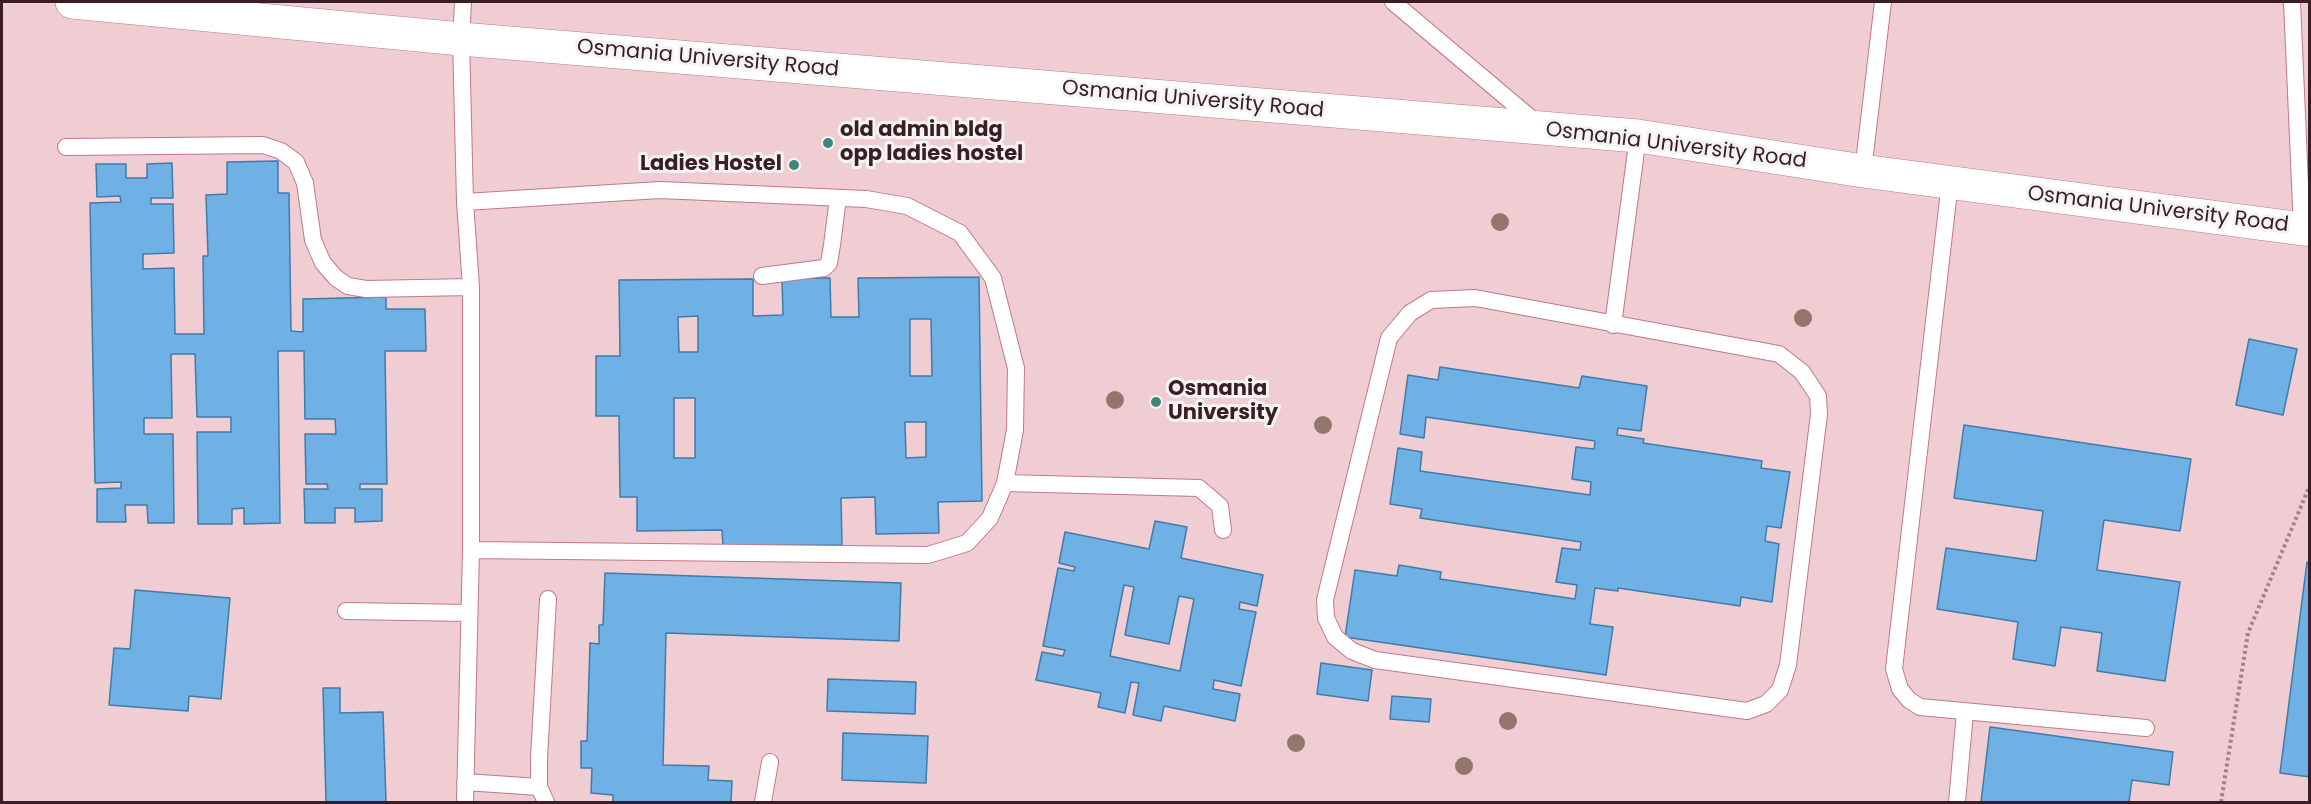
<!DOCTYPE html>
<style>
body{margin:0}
#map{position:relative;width:2311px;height:804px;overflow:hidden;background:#ffdde4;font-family:Poppins,sans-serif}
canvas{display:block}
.frame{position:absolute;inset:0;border:3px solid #3a1d25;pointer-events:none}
</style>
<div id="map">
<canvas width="2311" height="804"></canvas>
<div class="frame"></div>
</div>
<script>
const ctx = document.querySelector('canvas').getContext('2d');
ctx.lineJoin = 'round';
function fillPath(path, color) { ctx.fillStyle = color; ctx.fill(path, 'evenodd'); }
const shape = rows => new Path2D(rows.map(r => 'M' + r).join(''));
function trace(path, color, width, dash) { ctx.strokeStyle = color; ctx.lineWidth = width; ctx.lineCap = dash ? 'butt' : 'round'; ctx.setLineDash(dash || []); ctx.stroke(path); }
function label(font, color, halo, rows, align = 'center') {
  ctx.font = font + ' Poppins,sans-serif'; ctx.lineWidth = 6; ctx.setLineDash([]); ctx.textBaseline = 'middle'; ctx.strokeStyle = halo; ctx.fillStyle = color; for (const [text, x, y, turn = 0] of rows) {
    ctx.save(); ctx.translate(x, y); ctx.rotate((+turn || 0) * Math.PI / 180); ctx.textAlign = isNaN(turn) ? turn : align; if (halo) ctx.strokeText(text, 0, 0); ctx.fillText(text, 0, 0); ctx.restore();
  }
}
fillPath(shape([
 [2,2,2309,2,2309,802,2,802]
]), '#f0ccd3');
const building = shape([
 [278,161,278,193,289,193,291,331,303,332,303,299,386,297,386,309,425,309,426,351,385,351,387,484,360,484,360,489,382,489,382,521,355,522,355,508,335,508,335,523,305,523,304,489,328,489,327,484,306,484,305,434,336,434,335,419,305,419,304,351,278,351,280,523,244,524,244,508,232,509,232,524,198,524,197,432,231,432,231,417,197,417,195,354,171,354,172,418,144,418,144,434,173,434,174,523,148,523,147,505,125,505,126,522,97,522,97,489,121,488,121,482,95,483,90,203,121,202,120,196,97,197,96,164,126,164,126,178,147,178,147,164,172,163,173,198,151,198,151,204,173,204,174,253,143,254,143,269,174,268,175,334,204,334,203,256,208,256,206,195,227,194,227,162,278,161],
 [979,277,982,501,938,502,939,533,876,534,875,497,841,498,842,545,723,546,722,530,637,531,637,497,620,497,619,416,596,416,596,356,620,356,619,280,753,279,753,316,783,315,782,278,830,278,831,317,859,317,858,278,979,277],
 [698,316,698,352,679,352,678,317,698,316],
 [910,319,931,319,932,376,910,376,910,319],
 [674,398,695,398,695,458,674,458,674,398],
 [905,422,926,422,926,457,906,458,905,422],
 [2249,339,2297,349,2283,415,2236,405,2249,339],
 [1440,367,1579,388,1582,376,1647,386,1641,431,1618,428,1617,435,1644,439,1643,443,1762,461,1761,468,1790,472,1781,528,1767,526,1765,541,1779,544,1772,602,1741,597,1740,606,1618,588,1618,591,1595,588,1590,624,1613,627,1606,675,1345,637,1355,570,1397,576,1399,565,1441,572,1440,579,1575,599,1577,585,1556,582,1562,548,1580,550,1581,542,1420,518,1422,509,1390,504,1398,448,1422,452,1420,471,1590,495,1591,482,1572,479,1576,447,1594,449,1595,441,1426,417,1424,438,1400,434,1408,375,1438,380,1440,367],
 [1964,425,2191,459,2180,531,2104,520,2097,570,2180,582,2165,681,2097,671,2102,633,2061,627,2055,666,2013,659,2018,622,1937,609,1946,548,2036,561,2043,511,1954,498,1964,425],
 [1155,521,1187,527,1181,558,1263,575,1257,606,1240,602,1239,609,1256,612,1241,686,1214,680,1213,689,1240,694,1235,721,1164,706,1161,721,1133,715,1139,683,1131,682,1125,713,1098,707,1101,693,1036,680,1042,652,1063,656,1065,650,1043,646,1058,568,1074,571,1075,567,1059,563,1065,532,1149,549,1155,521],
 [1124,585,1134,587,1125,635,1169,644,1179,596,1194,599,1180,671,1110,656,1124,585],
 [2307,562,2310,563,2310,777,2280,773,2307,562],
 [605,573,901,583,899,641,666,633,663,765,709,766,708,780,732,781,731,802,613,802,613,795,591,793,592,768,581,768,581,741,587,741,590,643,599,644,599,625,603,625,605,573],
 [135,590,230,598,221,699,189,696,188,711,109,705,114,648,130,649,135,590],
 [1321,663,1372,670,1368,701,1317,694,1321,663],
 [828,679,916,682,915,714,827,711,828,679],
 [323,688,340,688,340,713,383,712,386,802,326,802,323,688],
 [1392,696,1431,699,1429,722,1390,719,1392,696],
 [1990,727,2173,752,2169,785,2132,780,2129,802,1981,802,1990,727],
 [843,733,928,736,926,783,842,780,843,733]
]);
fillPath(building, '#6fb0e5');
trace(building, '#407ba9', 1.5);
const lane = shape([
 [463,2,461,39,465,202],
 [1393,2,1539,125],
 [2292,2,2302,229],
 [66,147,263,145,281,151,296,162,305,183,313,240,323,263,336,278,348,286,366,289,471,287],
 [1863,171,1883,2],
 [1950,182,1894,669,1900,689,1909,700,1920,707,2146,728],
 [762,276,824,268,829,263,832,245,838,198],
 [1475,298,1779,354,1802,372,1818,396,1819,414,1788,665,1780,690,1766,704,1747,711,1375,660,1352,651,1335,637,1326,618,1325,600,1389,338,1410,313,1431,300,1475,298],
 [1613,325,1638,136],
 [1005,483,1199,488,1220,506,1223,530],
 [346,611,469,613],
 [465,782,539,787],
 [465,802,471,550,471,287,465,202,660,190,866,199,907,206,960,233,993,278,1016,368,1015,430,1005,483,990,518,967,543,928,555,471,550],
 [546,802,539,787,539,758,548,599],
 [763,802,770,762],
 [1957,802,1965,712]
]);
const secondary = shape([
 [72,2,461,39,1638,136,1863,171,2310,230]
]);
trace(lane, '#c1788a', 18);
trace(secondary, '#c1788a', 34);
trace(shape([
 [2221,802,2248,633,2310,485]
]), '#a2838a', 4, [3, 3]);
trace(lane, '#fff', 16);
trace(secondary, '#fff', 33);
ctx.fillStyle = '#93776c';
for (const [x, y] of [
 [1500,222],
 [1803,318],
 [1115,400],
 [1323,425],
 [1508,721],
 [1296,743],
 [1464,766]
]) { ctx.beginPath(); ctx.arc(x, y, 9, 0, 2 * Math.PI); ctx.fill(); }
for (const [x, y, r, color] of [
 [828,143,6,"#40867d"],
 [794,165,6,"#40867d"],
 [1156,402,6,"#40867d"]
]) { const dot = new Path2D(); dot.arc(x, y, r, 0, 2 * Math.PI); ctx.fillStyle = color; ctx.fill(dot); trace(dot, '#f4f4f4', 2); }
label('21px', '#3a1d25', '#f4f4f4', [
 ["Osmania University Road",708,59,5],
 ["Osmania University Road",1193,100,5],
 ["Osmania University Road",1676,146,7],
 ["Osmania University Road",2158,210,7]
]);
label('bold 21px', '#3a1d25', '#f4f4f4', [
 ["old admin bldg",840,131],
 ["opp ladies hostel",840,155],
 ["Ladies Hostel",782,165,"right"],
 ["Osmania",1168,390],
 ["University",1168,414]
], 'left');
</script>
